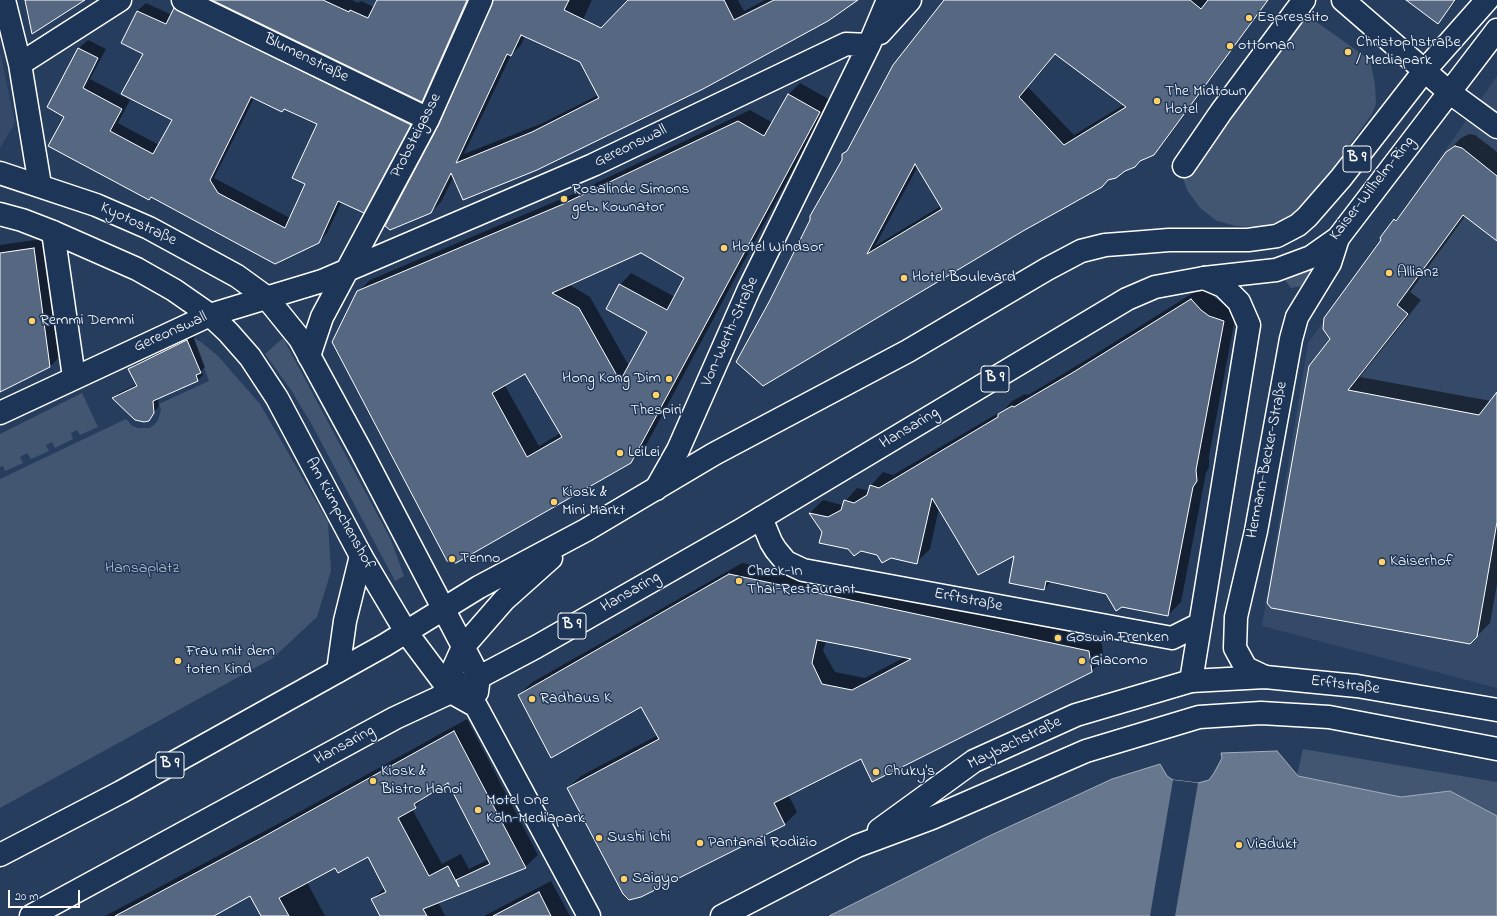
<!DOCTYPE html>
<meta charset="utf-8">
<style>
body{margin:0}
#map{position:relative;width:1497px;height:916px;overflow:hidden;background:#263d5e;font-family:"Indie Flower",sans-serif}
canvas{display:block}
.scale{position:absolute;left:8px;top:890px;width:72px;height:18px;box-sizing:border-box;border:2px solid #fff;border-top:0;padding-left:5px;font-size:12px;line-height:14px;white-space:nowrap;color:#fff;-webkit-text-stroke:3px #1d3557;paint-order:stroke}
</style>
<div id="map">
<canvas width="1497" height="916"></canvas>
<div class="scale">20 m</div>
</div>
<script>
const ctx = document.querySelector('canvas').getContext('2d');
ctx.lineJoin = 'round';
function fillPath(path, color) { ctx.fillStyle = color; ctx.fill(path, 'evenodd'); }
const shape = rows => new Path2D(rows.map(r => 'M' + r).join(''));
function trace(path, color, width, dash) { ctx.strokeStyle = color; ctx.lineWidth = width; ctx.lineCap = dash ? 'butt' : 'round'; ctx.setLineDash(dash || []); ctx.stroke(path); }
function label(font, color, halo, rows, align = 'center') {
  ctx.font = font + ' "Indie Flower",sans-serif'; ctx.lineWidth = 3; ctx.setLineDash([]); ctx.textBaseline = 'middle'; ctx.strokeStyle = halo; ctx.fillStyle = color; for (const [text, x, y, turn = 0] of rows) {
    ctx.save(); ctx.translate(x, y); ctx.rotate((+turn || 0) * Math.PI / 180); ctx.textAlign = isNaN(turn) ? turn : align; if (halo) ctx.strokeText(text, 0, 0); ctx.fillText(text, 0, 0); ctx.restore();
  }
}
fillPath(shape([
 [0,52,15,123,0,148],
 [1497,76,1497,688,1262,626,1308,343,1392,227]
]), '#344a68');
fillPath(shape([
 [1304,13,1370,60,1375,84,1376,104,1372,114,1312,197,1284,221,1257,227,1236,226,1217,221,1200,208,1187,190,1182,175],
 [1315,267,1308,285,1291,288,1284,279],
 [193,338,201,342,218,356,260,404,328,522,331,571,317,617,273,658,0,808,0,479,126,419,132,426,138,428,149,428,154,425,158,420,161,410,159,404,209,381],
 [283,338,391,540,404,576,395,581,312,425,291,390,265,354],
 [82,393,98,427,80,435,77,430,71,433,73,439,55,448,52,442,46,445,49,451,31,459,27,453,20,457,23,463,5,471,3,466,0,467,0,434],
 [1303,749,1497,782,1497,816,1450,791,1401,797,1297,776]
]), '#425672');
const water = shape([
 [1277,751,1298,776,1401,797,1450,791,1497,816,1497,916,829,916,987,837,1112,779,1160,764,1167,776,1173,780,1198,783,1209,780,1214,773,1222,758,1221,753,1277,751]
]);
fillPath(water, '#67788e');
trace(water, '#a4aebb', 1);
fillPath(shape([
 [1173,780,1198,783,1175,916,1150,916]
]), '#263d5e');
fillPath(shape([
 [183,0,418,116,372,203,363,211,342,201,327,233,318,242,275,263,65,116,48,107,79,48,88,40,106,49,90,79,130,100,118,123,159,145,173,119,144,53,122,42,137,11,146,3,172,15,175,9],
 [254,98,282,111,285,108,319,124,307,184,290,218,214,178],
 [211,0,352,0,358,3,361,1,374,7,380,0,472,0,431,91,422,101],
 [494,0,592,0,572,43,525,36,521,45,511,55,464,154,543,123,598,95,629,0,738,0,744,11,765,0,851,0,454,176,441,202,431,212,440,125],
 [946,0,1267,0,1158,147,1160,147,1153,154,770,302,843,160,843,154,850,148],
 [1056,54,1125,104,1074,135,1028,87],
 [918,166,941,206,875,246],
 [1270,0,1164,143,1163,144],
 [1429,0,1457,0,1438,22],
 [800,83,830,100,643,451,631,462,456,562,358,292,370,280,573,194,750,110,773,123,789,94],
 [641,252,686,277,675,297,631,273,620,285,648,331,629,366,590,297,568,284],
 [526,372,561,433,539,446,504,384],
 [1469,134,1475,135,1497,152,1497,240,1466,215,1410,292,1421,300,1360,377,1491,401,1497,394,1497,584,1490,623,1477,636,1277,608,1331,339,1395,220,1405,210,1447,152,1461,138],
 [43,239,59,357,50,367,0,390,0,245],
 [1204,286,1214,297,1223,304,1237,308,1209,456,1209,467,1206,473,1181,602,1168,615,1107,593,1052,581,1044,589,1015,554,939,508,930,549,917,562,849,548,823,532,810,513,823,500,842,505,857,488,867,490,883,472,893,475,1005,409,1012,401,1025,394,1028,395,1086,360],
 [193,335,205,367,201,371,203,375,198,380,158,397,159,406,148,420,114,398,119,393,137,384,129,369,135,364],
 [742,563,1101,639,1104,659,1091,671,861,758,788,794,797,812,785,824,568,788,581,776,658,735,641,706,519,695,531,683],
 [826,641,905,657,865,678,835,672,823,651],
 [467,719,538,855,525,867,438,902,445,916,381,916,372,900,385,887,368,856,336,867,307,882,325,916,262,916,251,895,213,916,105,916,276,825],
 [448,782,489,859,469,869,461,854,442,864,412,809,428,795],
 [551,881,570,916,484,916]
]), '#0007');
const building = shape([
 [25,0,85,0,32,34,25,0],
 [212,0,323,0,349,12,350,10,368,18,377,0,467,0,422,102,212,0],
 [493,0,569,0,564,10,601,28,628,0,724,0,734,20,774,0,858,0,828,21,703,89,537,170,463,200,451,173,431,213,390,230,385,226,439,124,493,0],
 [521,35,580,62,599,98,532,132,456,163,507,54,511,56,521,35],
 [944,0,1190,0,1201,9,1208,0,1268,0,1154,155,1140,161,1135,167,1125,171,1116,178,1108,180,1102,187,1023,231,763,386,736,362,769,302,810,220,810,216,842,160,842,154,847,151,893,65,944,0],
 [1055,54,1126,107,1064,145,1019,97,1055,54],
 [915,164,942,209,867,254,915,164],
 [1406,0,1455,0,1438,24,1406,0],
 [174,8,411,125,364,213,338,201,319,243,275,264,151,197,149,200,48,146,64,117,47,107,78,48,98,58,83,88,122,109,110,131,153,154,172,120,121,94,143,54,121,43,137,11,166,24,174,8],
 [251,97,282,112,284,109,317,124,292,178,305,184,285,228,218,193,210,180,251,97],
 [788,94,820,112,631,463,456,563,447,561,332,342,357,291,561,205,738,121,764,136,788,94],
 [641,253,684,278,667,310,619,284,606,309,647,332,620,381,579,308,552,293,641,253],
 [525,374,562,437,527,457,492,393,525,374],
 [1455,146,1462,148,1497,176,1497,241,1463,215,1397,305,1408,314,1348,390,1479,415,1497,392,1497,522,1477,637,1470,644,1277,609,1271,608,1267,603,1309,366,1330,339,1323,329,1324,318,1381,240,1380,238,1382,235,1394,219,1396,221,1446,152,1455,146],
 [34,248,50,367,0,392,0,253,34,248],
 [1191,299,1201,310,1209,316,1224,321,1196,470,1197,481,1193,487,1168,616,1122,607,1116,611,1106,594,1046,581,1044,590,1009,583,1014,556,978,575,932,498,917,564,891,558,882,563,877,555,861,551,854,556,848,549,819,543,822,532,809,513,828,517,841,510,844,500,854,503,867,495,870,485,879,488,998,417,998,414,1012,406,1014,407,1072,373,1191,299],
 [187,340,201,373,196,375,198,381,153,401,154,413,149,421,144,422,135,420,112,398,137,386,128,369,187,340],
 [729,574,1089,651,1092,672,872,782,861,759,774,803,785,825,641,897,629,900,623,894,567,788,659,739,641,707,551,758,518,695,729,574],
 [817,640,859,648,911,659,852,690,822,684,812,663,817,640],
 [454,731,526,868,423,909,427,916,380,916,371,899,386,892,368,857,338,873,335,868,279,898,289,916,261,916,250,896,214,916,115,916,263,837,454,731],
 [448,783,490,864,456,880,459,887,448,866,429,876,398,818,416,808,414,804,448,783],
 [539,892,551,916,493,916,539,892]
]);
fillPath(building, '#556781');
trace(building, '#fff', 1);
const minor = shape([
 [4,0,20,64,40,185],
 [183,0,428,119],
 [1343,0,1449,92,1497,127],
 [880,33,910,0],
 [20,64,120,0],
 [1184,166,1221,112,1304,0],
 [53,232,74,377],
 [309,356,322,317,428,119,481,0],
 [0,413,210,315,322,281,593,165,846,44,869,45],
 [656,489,678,450,749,289,869,45,888,0],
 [761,518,771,542,776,550,786,562,803,570,1172,638,1200,624],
 [338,671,345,621,361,556],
 [1265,677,1246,668,1235,648,1236,617,1256,531,1291,339,1297,317,1330,263,1338,238],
 [1191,681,1249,325,1239,302,1223,286,1204,278]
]);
const major = shape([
 [0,173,96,205,149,228,237,276,266,297,300,339,361,451,479,677,477,692],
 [0,214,22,220,53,232,137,269,174,290,210,315,228,332,250,357,277,398,361,556,406,632,451,692,476,706,589,916],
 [451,692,450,676,463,647,504,600,551,558],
 [879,830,974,761,1076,715,1191,681,1265,677,1357,686,1497,710],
 [0,855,121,792,385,645,479,587,586,530,714,454,908,351,1047,269,1081,251,1105,245,1132,243,1169,240,1248,240,1277,236,1298,225,1307,217,1341,178,1425,70,1487,0],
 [31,916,395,718,451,692,536,647,741,530,1127,299,1155,287,1204,278,1276,270,1311,257,1338,238,1497,30],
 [722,916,857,846,932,818,1086,751,1199,717,1261,713,1329,717,1497,749]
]);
trace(minor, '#fff', 25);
trace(major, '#fff', 25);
trace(minor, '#1d3557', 22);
trace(major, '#1d3557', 22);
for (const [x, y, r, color] of [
 [1249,18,4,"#ffd166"],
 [1230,46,4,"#ffd166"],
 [1348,52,4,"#ffd166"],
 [1157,101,4,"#ffd166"],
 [564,199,4,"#ffd166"],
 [724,248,4,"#ffd166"],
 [1389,273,4,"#ffd166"],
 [904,278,4,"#ffd166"],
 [32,321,4,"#ffd166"],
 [669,379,4,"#ffd166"],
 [656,395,4,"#ffd166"],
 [620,453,4,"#ffd166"],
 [554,502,4,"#ffd166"],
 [452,559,4,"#ffd166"],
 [1382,562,4,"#ffd166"],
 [739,581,4,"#ffd166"],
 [1058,638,4,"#ffd166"],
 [178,661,4,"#ffd166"],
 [1082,661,4,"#ffd166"],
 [532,699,4,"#ffd166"],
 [876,772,4,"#ffd166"],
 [373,781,4,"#ffd166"],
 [478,810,4,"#ffd166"],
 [599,838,4,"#ffd166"],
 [700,843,4,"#ffd166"],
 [1239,845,4,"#ffd166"],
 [624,879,4,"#ffd166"]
]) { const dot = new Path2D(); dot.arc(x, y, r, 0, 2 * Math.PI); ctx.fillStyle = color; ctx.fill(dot); trace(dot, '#1d3557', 1.5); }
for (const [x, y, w] of [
 [1357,159,28],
 [995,379,28],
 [572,626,28],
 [170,765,28]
]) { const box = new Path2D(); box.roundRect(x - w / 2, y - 13, w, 26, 3); ctx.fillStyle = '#1d3557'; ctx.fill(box); trace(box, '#fff', 1); }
label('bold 15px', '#fff', null, [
 ["B 9",1357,159],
 ["B 9",995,379],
 ["B 9",572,626],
 ["B 9",170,765]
]);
label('16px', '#fff', '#1d3557', [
 ["Espressito",1257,18],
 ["Christophstraße",1356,43],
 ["/ Mediapark",1356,61],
 ["ottoman",1238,46],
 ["The Midtown",1165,92],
 ["Hotel",1165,110],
 ["Rosalinde Simons",572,190],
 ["geb. Kownator",572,208],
 ["Hotel Windsor",732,248],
 ["Allianz",1397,273],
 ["Hotel Boulevard",912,278],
 ["Remmi Demmi",40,321],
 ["Hong Kong Dim",661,379,"right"],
 ["Thespiri",656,411,"center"],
 ["LeiLei",628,453],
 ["Kiosk &",562,493],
 ["Mini Markt",562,511],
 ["Tenno",460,559],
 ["Kaiserhof",1390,562],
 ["Check-In",747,572],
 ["Thai-Restaurant",747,590],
 ["Goswin Frenken",1066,638],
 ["Frau mit dem",186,652],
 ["toten Kind",186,670],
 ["Giacomo",1090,661],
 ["Radhaus K",540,699],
 ["Kiosk &",381,772],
 ["Bistro Hanoi",381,790],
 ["Chuky's",884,772],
 ["Motel One",486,801],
 ["Köln-Mediapark",486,819],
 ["Sushi Ichi",607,838],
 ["Pantanal Rodizio",708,843],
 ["Viadukt",1247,845],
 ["Saigyo",632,879]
], 'left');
label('16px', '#fff', '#1d3557', [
 ["Blumenstraße",306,59,26],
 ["Probsteigasse",417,136,-63],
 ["Gereonswall",631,147,-26],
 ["Kaiser-Wilhelm-Ring",1373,189,-52],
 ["Kyotostraße",138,225,25],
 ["Von-Werth-Straße",731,332,-66],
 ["Gereonswall",171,333,-24],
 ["Hansaring",910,429,-31],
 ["Hermann-Becker-Straße",1268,460,-79],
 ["Am Kümpchenshof",339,514,61],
 ["Hansaring",631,593,-30],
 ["Erftstraße",968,601,11],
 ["Erftstraße",1345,686,7],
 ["Maybachstraße",1015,744,-26],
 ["Hansaring",345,746,-29]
]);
label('16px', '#bdc4ce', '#1d3557', [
 ["Hansaplatz",142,569]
]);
</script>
